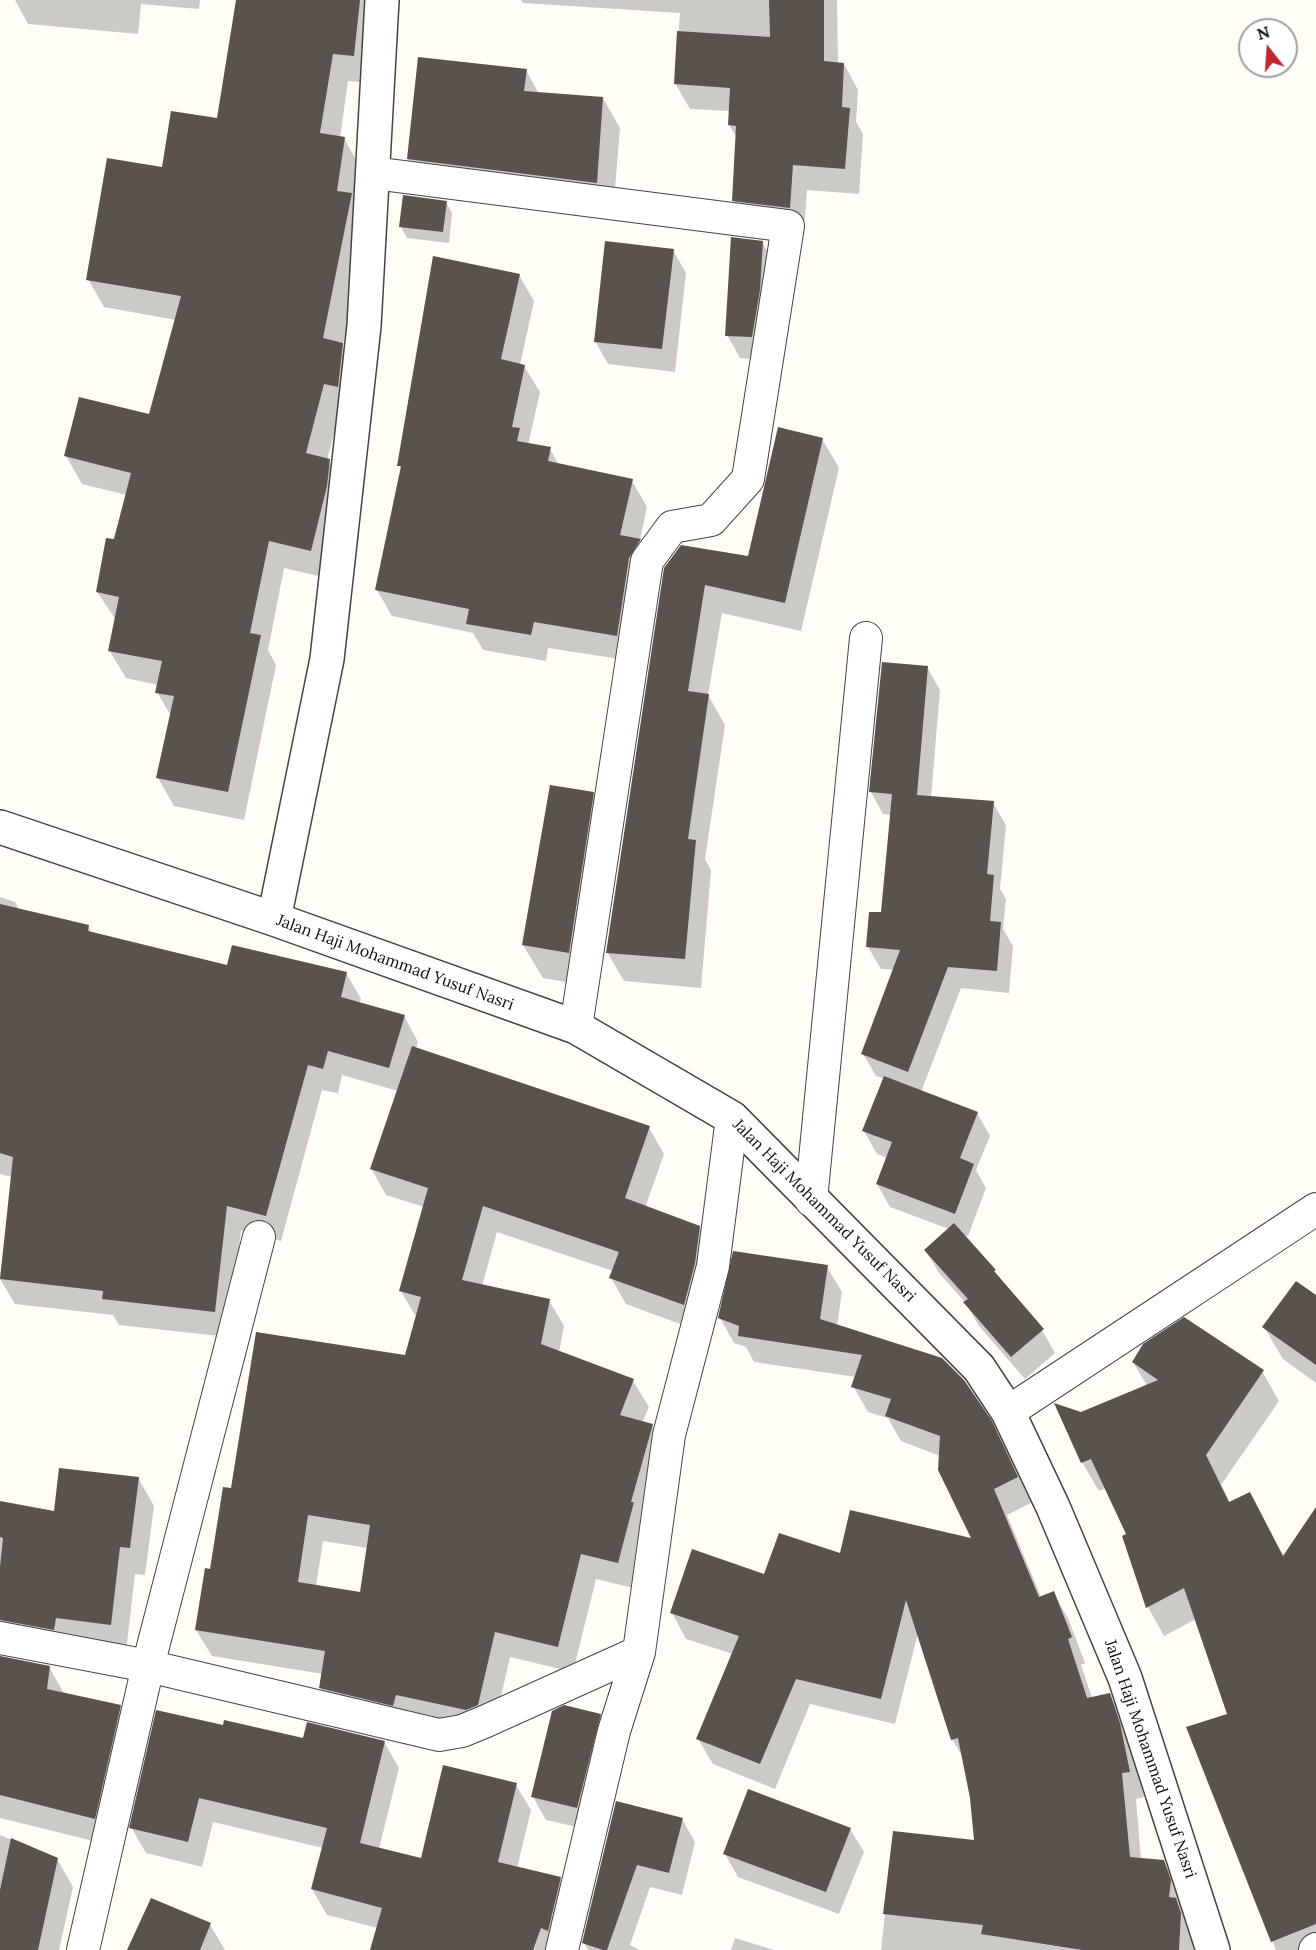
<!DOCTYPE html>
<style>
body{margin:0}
#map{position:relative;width:1316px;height:1950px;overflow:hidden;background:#fffdf5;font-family:Lora,serif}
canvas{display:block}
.north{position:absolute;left:1238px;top:18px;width:60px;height:60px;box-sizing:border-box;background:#fff;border:2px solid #a0a0a0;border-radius:50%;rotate:343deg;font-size:16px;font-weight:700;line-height:24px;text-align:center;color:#111}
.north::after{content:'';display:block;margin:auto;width:21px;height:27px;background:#c4262e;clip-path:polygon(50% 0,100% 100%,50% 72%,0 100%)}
</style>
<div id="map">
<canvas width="1316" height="1950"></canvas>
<div class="north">N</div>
</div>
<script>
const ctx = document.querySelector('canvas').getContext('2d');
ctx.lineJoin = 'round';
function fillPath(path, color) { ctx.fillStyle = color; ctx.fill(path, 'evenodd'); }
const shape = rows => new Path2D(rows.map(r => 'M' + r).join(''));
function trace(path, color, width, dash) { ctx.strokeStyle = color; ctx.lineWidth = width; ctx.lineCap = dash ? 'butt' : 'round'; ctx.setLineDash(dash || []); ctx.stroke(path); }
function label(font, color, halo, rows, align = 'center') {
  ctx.font = font + ' Lora,serif'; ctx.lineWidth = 6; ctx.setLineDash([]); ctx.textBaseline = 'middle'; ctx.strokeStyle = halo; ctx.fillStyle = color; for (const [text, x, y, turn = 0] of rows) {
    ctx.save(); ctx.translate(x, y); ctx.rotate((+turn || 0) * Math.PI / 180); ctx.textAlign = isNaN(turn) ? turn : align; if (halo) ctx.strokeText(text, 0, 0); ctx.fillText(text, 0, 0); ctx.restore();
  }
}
fillPath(shape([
 [15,0,200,0,199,9,141,4,138,34,28,24],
 [293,0,379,0,370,83,348,81,340,138,344,138,360,167,367,222,343,345,359,373,340,411,327,460,346,489,327,578,284,568,268,650,276,665,244,820,174,806,158,778,171,716,157,692,158,685,126,678,109,650,116,620,97,592,127,495,82,484,66,456,150,416,176,320,104,307,88,279,163,169,218,120],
 [521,0,837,0,838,64,844,64,858,90,856,122,863,134,859,194,807,190,804,233,748,226,734,200,737,138,729,125,730,111,690,109,675,83,680,13,523,3],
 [526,70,539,94,603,98,620,128,613,213,425,189,408,159],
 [446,202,452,213,449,243,407,238,401,227],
 [762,242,775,265,765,360,740,358,727,335],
 [673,250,686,273,675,372,608,364,595,341],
 [519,275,534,301,520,365,524,366,540,392,528,445,550,449,559,465,632,481,647,507,640,540,655,566,632,661,548,648,546,661,483,650,473,633,392,616,377,590,402,470,399,465],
 [822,439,839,468,801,631,722,613,708,695,725,725,705,859,711,870,701,988,624,981,607,952,666,569,749,558],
 [927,667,940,690,931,797,993,803,1006,825,1000,889,1006,899,1003,929,1013,946,1009,993,961,988,921,1092,977,1113,990,1136,976,1170,986,1188,968,1236,961,1234,1042,1330,1055,1353,1025,1379,979,1326,965,1302,939,1273,926,1251,949,1229,890,1207,877,1184,887,1158,877,1154,864,1131,884,1079,876,1076,863,1054,894,970,881,969,868,947,882,914,891,815,883,814,871,792],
 [593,794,612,828,588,986,543,978,523,945],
 [0,897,15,902,19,910,88,927,92,933,228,967,346,973,361,999,359,1004,404,1016,418,1042,416,1049,649,1128,664,1154,645,1208,699,1227,714,1254,699,1331,626,1304,611,1278,613,1271,497,1232,482,1286,549,1300,564,1326,559,1352,633,1381,649,1407,642,1423,652,1426,667,1452,633,1588,596,1579,573,1672,510,1657,493,1731,336,1714,321,1688,323,1674,212,1656,196,1630,233,1490,406,1357,416,1317,401,1291,424,1207,386,1195,371,1168,398,1091,342,1075,338,1093,322,1090,281,1241,241,1230,229,1337,119,1325,113,1315,15,1304,0,1279,12,1177,0,1174],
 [323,1541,368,1548,361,1593,316,1586],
 [827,1267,842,1292,837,1326,990,1422,1006,1449,1031,1503,1007,1515,1041,1597,1053,1593,1068,1618,1085,1663,1081,1665,1092,1698,1109,1694,1124,1720,1144,1797,1136,1799,1141,1860,1163,1861,1178,1887,1184,1914,1195,1940,1194,1950,881,1950,894,1832,976,1841,972,1798,964,1759,952,1739,918,1633,895,1724,810,1704,775,1789,713,1764,698,1739,733,1654,686,1639,672,1613,765,1576,841,1555,973,1541,940,1456,901,1441,888,1418,868,1412,853,1386,856,1377,754,1362,746,1347,734,1343,720,1318],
 [1316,1297,1316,1383,1283,1359,1264,1327],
 [1133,1362,1262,1371,1279,1401,1221,1485,1230,1503,1249,1494,1284,1557,1316,1510,1316,1950,1276,1950,1188,1728,1228,1714,1196,1619,1164,1636,1148,1607,1128,1534,1106,1488,1099,1491,1082,1462,1081,1413,1147,1386],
 [138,1478,154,1506,145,1575,135,1574,126,1652,2,1653,0,1657,0,1502,55,1512],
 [0,1658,49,1667,65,1695,120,1706,136,1733,110,1845,0,1818],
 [600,1715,613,1738,590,1830,546,1820,533,1797],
 [224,1727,304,1740,384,1742,399,1768,379,1849,422,1860,516,1785,531,1810,517,1868,560,1878,575,1904,564,1950,375,1950,378,1928,327,1915,312,1889,323,1848,213,1822,202,1867,146,1853,131,1827],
 [617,1803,682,1819,695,1842,682,1895,650,1887,630,1945,640,1950,588,1950,584,1943],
 [850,1829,864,1852,839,1914,738,1877,725,1854],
 [0,1835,57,1859,73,1887,59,1950,0,1950],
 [210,1925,225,1950,129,1950],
 [735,1938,774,1950,731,1950]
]), '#0003');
fillPath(shape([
 [236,0,360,0,354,56,333,54,320,133,345,137,337,191,352,193,323,338,343,343,338,387,324,384,306,453,330,459,327,486,311,551,269,541,250,633,261,635,228,792,156,778,174,696,155,693,162,661,108,651,119,597,96,592,106,538,114,539,131,473,64,456,79,397,149,414,181,296,86,280,107,158,162,167,171,111,217,118],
 [769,0,824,0,824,61,844,63,842,107,850,108,845,169,793,165,790,208,732,201,736,126,728,125,730,88,674,84,677,31,770,37],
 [418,57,527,69,524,91,603,97,597,183,407,159],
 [403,195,447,201,443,232,399,227],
 [731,237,763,241,760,290,752,337,725,336],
 [605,241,674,249,662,349,594,342],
 [433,256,520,274,501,359,525,365,512,427,520,428,517,441,551,447,548,461,633,479,620,535,641,539,629,558,617,636,534,622,531,635,466,624,469,609,375,590,401,466,397,466],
 [778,427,823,438,785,603,705,585,688,691,709,694,688,839,696,840,685,959,606,953,664,568,681,545,748,556],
 [882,662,928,666,917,795,994,801,987,874,994,875,990,921,1001,922,997,971,948,967,908,1072,861,1054,900,950,866,947,869,912,881,912,892,794,869,792],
 [550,785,594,792,569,953,522,945],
 [0,904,89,925,88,931,227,965,232,945,347,972,341,997,405,1015,389,1068,328,1051,323,1069,308,1065,266,1216,227,1206,215,1312,102,1299,103,1291,0,1279,13,1157,0,1153],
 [412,1046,650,1126,625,1198,700,1226,695,1263,684,1305,609,1278,619,1252,483,1206,462,1280,550,1299,541,1344,634,1379,620,1415,653,1424,631,1502,634,1502,618,1563,581,1554,558,1647,495,1632,478,1705,466,1710,396,1695,393,1706,319,1688,325,1651,195,1630,205,1568,210,1569,223,1487,231,1488,256,1332,405,1355,421,1297,399,1291,428,1188,370,1169],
 [308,1515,370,1525,360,1592,298,1582],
 [884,1076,978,1112,960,1158,974,1164,955,1214,876,1184,892,1142,862,1131],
 [954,1223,996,1270,994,1271,1044,1329,1011,1357,963,1302,968,1299,924,1250],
 [733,1251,828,1265,820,1319,942,1358,964,1380,992,1421,1018,1477,994,1489,1039,1597,1054,1591,1072,1637,1068,1639,1087,1698,1110,1693,1120,1723,1130,1772,1122,1773,1130,1857,1164,1860,1171,1880,1169,1897,1176,1898,1181,1913,1179,1950,1082,1950,981,1934,983,1925,883,1914,893,1831,974,1840,970,1798,958,1738,951,1740,906,1600,881,1699,796,1679,760,1764,696,1739,739,1636,670,1613,692,1549,764,1574,779,1533,840,1553,850,1510,971,1538,938,1470,940,1436,885,1416,891,1399,851,1387,862,1355,738,1336,739,1326,718,1318],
 [1296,1281,1316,1295,1316,1365,1262,1327],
 [1184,1317,1264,1370,1206,1455,1229,1502,1250,1492,1283,1556,1316,1507,1316,1924,1271,1942,1186,1727,1227,1714,1184,1588,1146,1608,1122,1536,1126,1534,1091,1459,1081,1463,1054,1403,1081,1412,1158,1380,1132,1362,1143,1344],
 [59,1468,139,1477,130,1548,120,1547,111,1625,56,1618,54,1630,0,1620,0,1567,3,1538,0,1537,0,1501,54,1511],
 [0,1656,50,1666,47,1689,121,1705,95,1819,0,1795],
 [564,1705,601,1714,577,1808,531,1797,552,1711],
 [156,1710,223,1725,224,1720,303,1738,307,1722,385,1741,360,1843,421,1858,443,1765,517,1783,498,1862,561,1877,548,1931,541,1928,533,1950,370,1950,382,1908,311,1889,327,1828,199,1798,188,1842,129,1828],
 [748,1789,851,1828,826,1892,723,1854],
 [616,1801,683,1818,669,1873,637,1865,607,1950,603,1950,582,1943],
 [11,1838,58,1858,38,1950,0,1950,0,1890],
 [151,1898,211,1923,200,1950,127,1950]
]), '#5a524d');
const minor = shape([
 [373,173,788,226,748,479,711,520,672,527,647,561,576,1027],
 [811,1200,866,638],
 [1008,1412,1316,1209],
 [0,1638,148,1666,439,1735,462,1731,484,1722,639,1652,669,1435,713,1266,732,1118],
 [83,1950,148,1666,259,1237],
 [562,1950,614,1731,639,1652],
 [1315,1950,1316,1949]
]);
const tertiary = shape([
 [0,827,274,919,576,1027,732,1118,979,1368,1008,1412,1053,1507,1125,1678,1213,1950],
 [274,919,327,659,364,326,382,0]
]);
trace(minor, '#444', 34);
trace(tertiary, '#444', 36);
trace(minor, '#fff', 32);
trace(tertiary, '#fff', 33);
label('16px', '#111', '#fff', [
 ["Jalan Haji Mohammad Yusuf Nasri",395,963,20],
 ["Jalan Haji Mohammad Yusuf Nasri",824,1211,45],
 ["Jalan Haji Mohammad Yusuf Nasri",1150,1759,71]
]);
</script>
